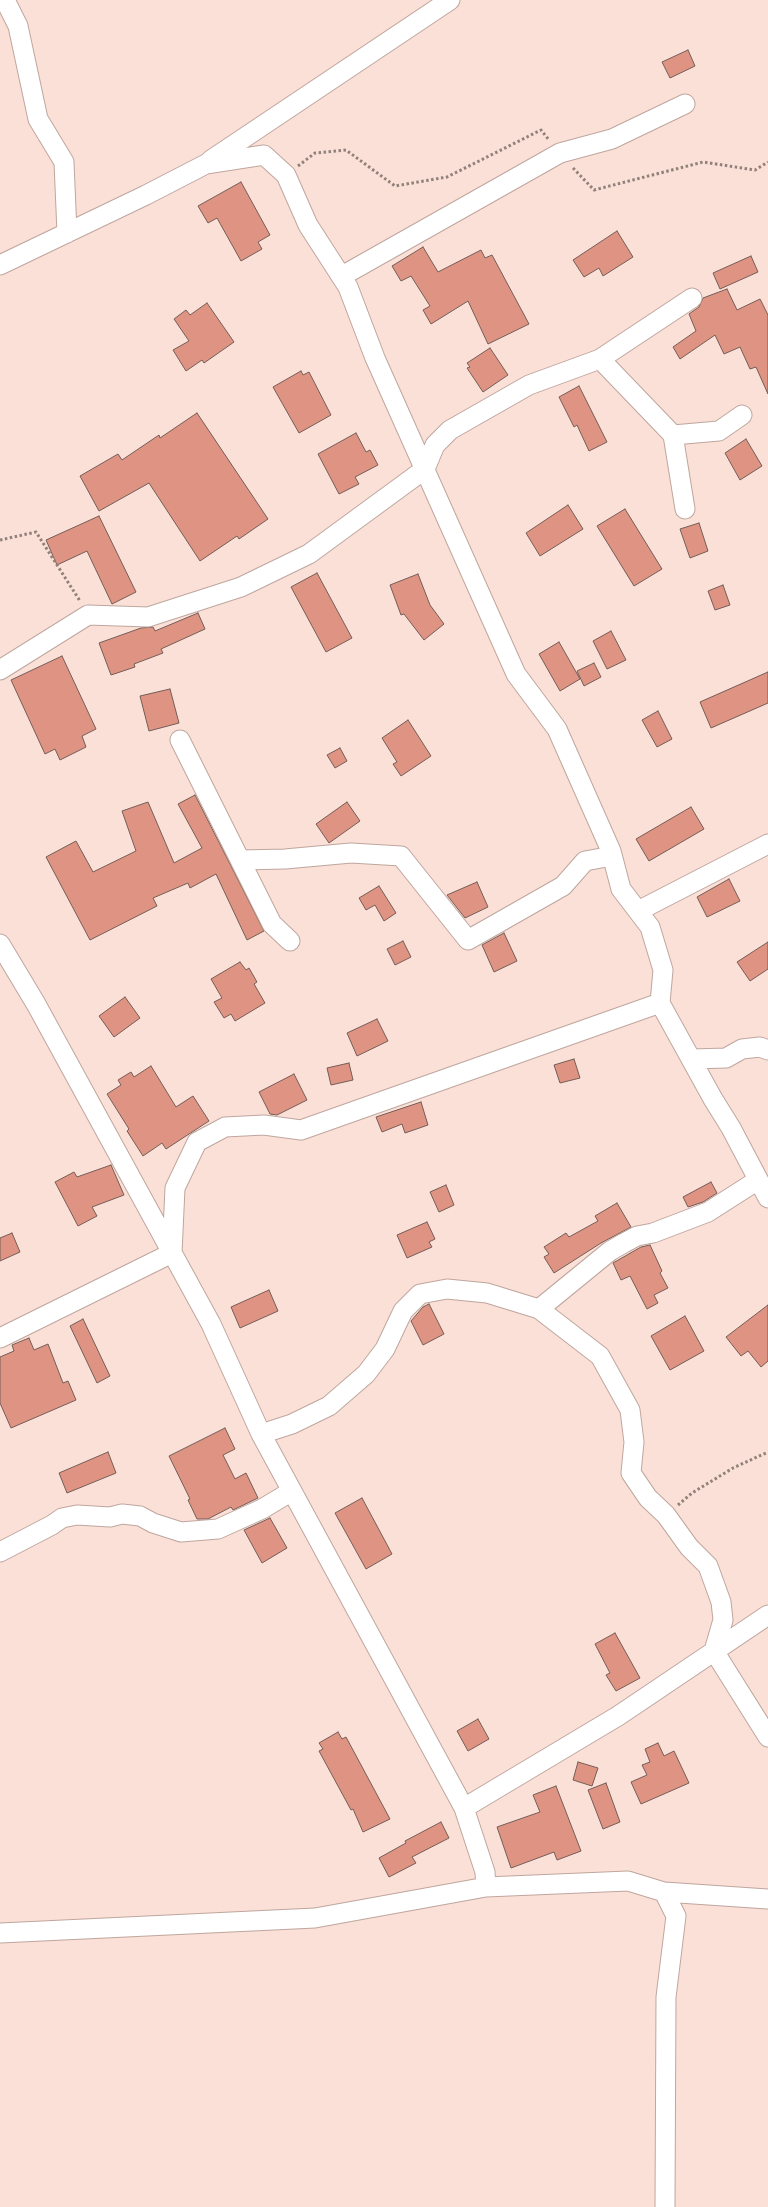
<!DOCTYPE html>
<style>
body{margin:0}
canvas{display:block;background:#fae0d7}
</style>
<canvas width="768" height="2207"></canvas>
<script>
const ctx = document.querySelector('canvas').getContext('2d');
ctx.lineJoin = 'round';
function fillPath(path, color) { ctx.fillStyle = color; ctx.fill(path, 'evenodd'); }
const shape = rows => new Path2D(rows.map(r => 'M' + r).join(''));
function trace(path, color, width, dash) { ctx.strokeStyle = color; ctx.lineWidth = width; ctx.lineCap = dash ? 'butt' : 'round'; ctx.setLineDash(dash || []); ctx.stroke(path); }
const building = shape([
 [688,50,695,66,670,78,662,62,688,50],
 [241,182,270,235,258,242,262,249,241,261,217,218,208,223,198,206,241,182],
 [617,231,633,257,603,276,599,268,584,277,573,260,617,231],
 [423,247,438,272,481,250,485,258,492,255,529,324,488,344,468,301,431,324,423,310,430,306,411,276,401,281,392,266,423,247],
 [751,256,758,272,720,289,713,273,751,256],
 [727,289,737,310,760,299,768,315,768,394,756,367,750,369,740,347,724,354,715,335,680,359,673,347,696,331,689,314,699,307,703,298,727,289],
 [207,303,234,342,204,363,202,360,186,371,173,350,189,341,174,319,186,310,190,315,207,303],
 [490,348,508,375,483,392,467,368,470,367,467,363,490,348],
 [301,371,303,375,309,372,331,415,299,433,273,387,301,371],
 [579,386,607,442,589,451,577,425,574,427,559,397,579,386],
 [197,413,268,519,239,539,237,536,200,561,149,483,99,511,80,476,118,454,122,460,159,435,160,438,197,413],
 [356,433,366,452,370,450,378,465,355,477,359,484,339,494,318,454,356,433],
 [746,439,762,466,740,480,725,453,746,439],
 [568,505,583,529,540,556,526,533,568,505],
 [625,509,662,569,634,586,597,526,625,509],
 [99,516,136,592,112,604,87,551,57,565,46,540,99,516],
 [699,523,708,551,690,558,680,529,699,523],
 [317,573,352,638,326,652,291,587,317,573],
 [418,574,430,605,444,624,424,640,404,614,401,615,390,585,418,574],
 [723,585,730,605,715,610,708,591,723,585],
 [198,613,205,629,161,649,163,653,134,664,135,667,111,675,99,643,141,628,153,627,155,631,198,613],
 [611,631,626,660,607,669,593,641,611,631],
 [559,642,580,679,560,691,539,654,559,642],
 [62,656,96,729,82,736,86,747,60,760,55,749,45,754,11,680,62,656],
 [594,663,601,677,584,686,577,671,594,663],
 [768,672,768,703,711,728,700,702,768,672],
 [170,689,179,723,149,731,140,696,170,689],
 [658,711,672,739,657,747,642,720,658,711],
 [408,720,431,756,401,776,393,764,397,762,382,738,408,720],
 [340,748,347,761,335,768,327,755,340,748],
 [195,795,264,931,247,940,216,874,190,888,188,883,153,898,157,906,90,940,46,857,76,841,93,872,136,851,122,811,148,802,174,863,202,848,178,804,195,795],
 [347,802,360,821,329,843,316,824,347,802],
 [691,807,704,829,649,861,636,839,691,807],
 [729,879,740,901,707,917,697,897,729,879],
 [477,882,488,907,465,918,447,895,477,882],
 [379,886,396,913,384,921,375,905,366,910,359,898,379,886],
 [504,933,517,961,494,972,482,945,504,933],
 [403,941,411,957,395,965,387,949,403,941],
 [768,942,768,969,750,981,737,962,768,942],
 [240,962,246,970,249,968,257,982,254,984,265,1003,235,1021,231,1014,224,1018,214,1002,222,998,211,979,240,962],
 [125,997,140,1018,114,1037,99,1016,125,997],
 [377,1019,388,1041,357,1056,347,1033,377,1019],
 [574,1059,580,1078,560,1083,554,1065,574,1059],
 [349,1063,353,1080,331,1085,327,1068,349,1063],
 [151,1066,176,1107,193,1096,209,1121,166,1149,162,1143,143,1156,127,1131,129,1129,107,1094,121,1085,118,1080,131,1072,134,1077,151,1066],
 [294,1074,307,1100,277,1115,270,1114,259,1092,294,1074],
 [421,1102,428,1125,405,1133,402,1124,382,1132,376,1117,421,1102],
 [111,1165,124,1195,92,1207,97,1216,78,1226,55,1182,74,1172,77,1177,111,1165],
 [711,1182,717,1193,703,1202,688,1207,683,1197,711,1182],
 [446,1185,454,1205,439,1212,430,1192,446,1185],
 [617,1203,631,1227,601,1243,554,1273,544,1257,549,1254,544,1247,566,1233,569,1237,598,1221,595,1216,617,1203],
 [427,1222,435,1239,429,1242,432,1247,407,1258,397,1235,427,1222],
 [12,1233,20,1252,0,1261,0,1238,12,1233],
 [650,1245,662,1271,660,1273,668,1288,654,1295,658,1303,647,1309,630,1276,621,1280,613,1263,641,1247,650,1245],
 [269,1290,278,1311,240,1328,231,1307,269,1290],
 [429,1304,444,1334,423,1345,411,1321,423,1307,429,1304],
 [768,1305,768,1361,761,1367,748,1351,741,1356,726,1337,768,1305],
 [685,1316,704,1351,670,1370,651,1336,685,1316],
 [83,1319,110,1376,97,1383,70,1326,83,1319],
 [29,1338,34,1350,48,1344,63,1383,68,1381,76,1400,11,1428,0,1403,0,1357,14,1351,12,1345,29,1338],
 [225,1428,235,1449,223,1455,235,1479,246,1473,258,1498,233,1510,231,1507,208,1519,197,1519,188,1500,190,1499,169,1456,225,1428],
 [108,1452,116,1473,67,1493,59,1473,108,1452],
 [362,1498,392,1554,366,1569,335,1513,362,1498],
 [270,1518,287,1548,262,1563,244,1530,270,1518],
 [615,1633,640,1678,616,1691,606,1675,610,1673,595,1644,615,1633],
 [478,1719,489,1739,468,1751,457,1731,478,1719],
 [338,1732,342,1739,346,1737,390,1819,363,1832,353,1809,351,1810,319,1751,323,1749,319,1743,338,1732],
 [658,1743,664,1756,674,1751,689,1783,641,1804,631,1782,647,1775,642,1765,650,1762,645,1749,658,1743],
 [578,1762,598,1768,592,1786,573,1780,578,1762],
 [606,1783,620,1822,603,1829,588,1790,606,1783],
 [556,1786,581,1851,557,1860,554,1852,511,1868,497,1827,540,1812,533,1795,556,1786],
 [441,1822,449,1838,412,1857,416,1863,389,1877,379,1858,406,1843,405,1841,441,1822]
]);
fillPath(building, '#df9483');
trace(building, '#745d57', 1);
const street = shape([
 [5,0,18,26,38,119,64,162,67,233],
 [211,160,450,0],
 [0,265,146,195,206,164,264,155,286,175,308,225,348,287,375,358,516,674,557,729,611,851,621,889,650,927,663,970,660,1003,713,1099,731,1128,768,1198],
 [342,276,560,153,612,139,685,104],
 [600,359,673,435,685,509],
 [673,435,719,431,742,415],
 [0,670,88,615,148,617,241,587,309,554,425,469,435,445,450,430,529,385,600,359,692,298],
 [180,740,272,924,290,941],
 [241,860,285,859,351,853,401,856,468,940,563,886,585,861,612,856],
 [638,911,768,844],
 [0,944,36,1004,211,1324,261,1434,464,1808,485,1872,486,1887,628,1881,664,1892,676,1916,666,1997,665,2207],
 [692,1059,726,1058,742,1049,760,1047,768,1050],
 [539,1309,610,1251,624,1243,637,1236,653,1233,708,1212,758,1180],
 [0,1338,172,1253,175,1188,197,1142,225,1127,264,1125,301,1130,660,1003],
 [261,1434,292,1424,329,1406,366,1374,385,1349,403,1311,420,1294,447,1289,487,1293,539,1309,600,1356,630,1410,634,1442,631,1473,648,1498,666,1515,689,1547,708,1566,721,1602,723,1620,714,1651,768,1737],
 [0,1552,52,1525,62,1518,77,1515,110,1517,122,1514,140,1516,153,1523,181,1532,218,1529,262,1509,292,1491],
 [464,1808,618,1716,768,1615],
 [664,1892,768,1899],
 [0,1933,315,1918,486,1887]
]);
trace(street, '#bfa69e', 21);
trace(shape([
 [298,166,315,153,346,150,395,186,447,177,541,130,549,140],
 [573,168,594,190,703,162,755,170,768,162],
 [0,540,36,532,80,601],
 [678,1505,692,1493,733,1468,768,1452]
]), '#92807a', 3, [2.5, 2.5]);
trace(street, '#fff', 19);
</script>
